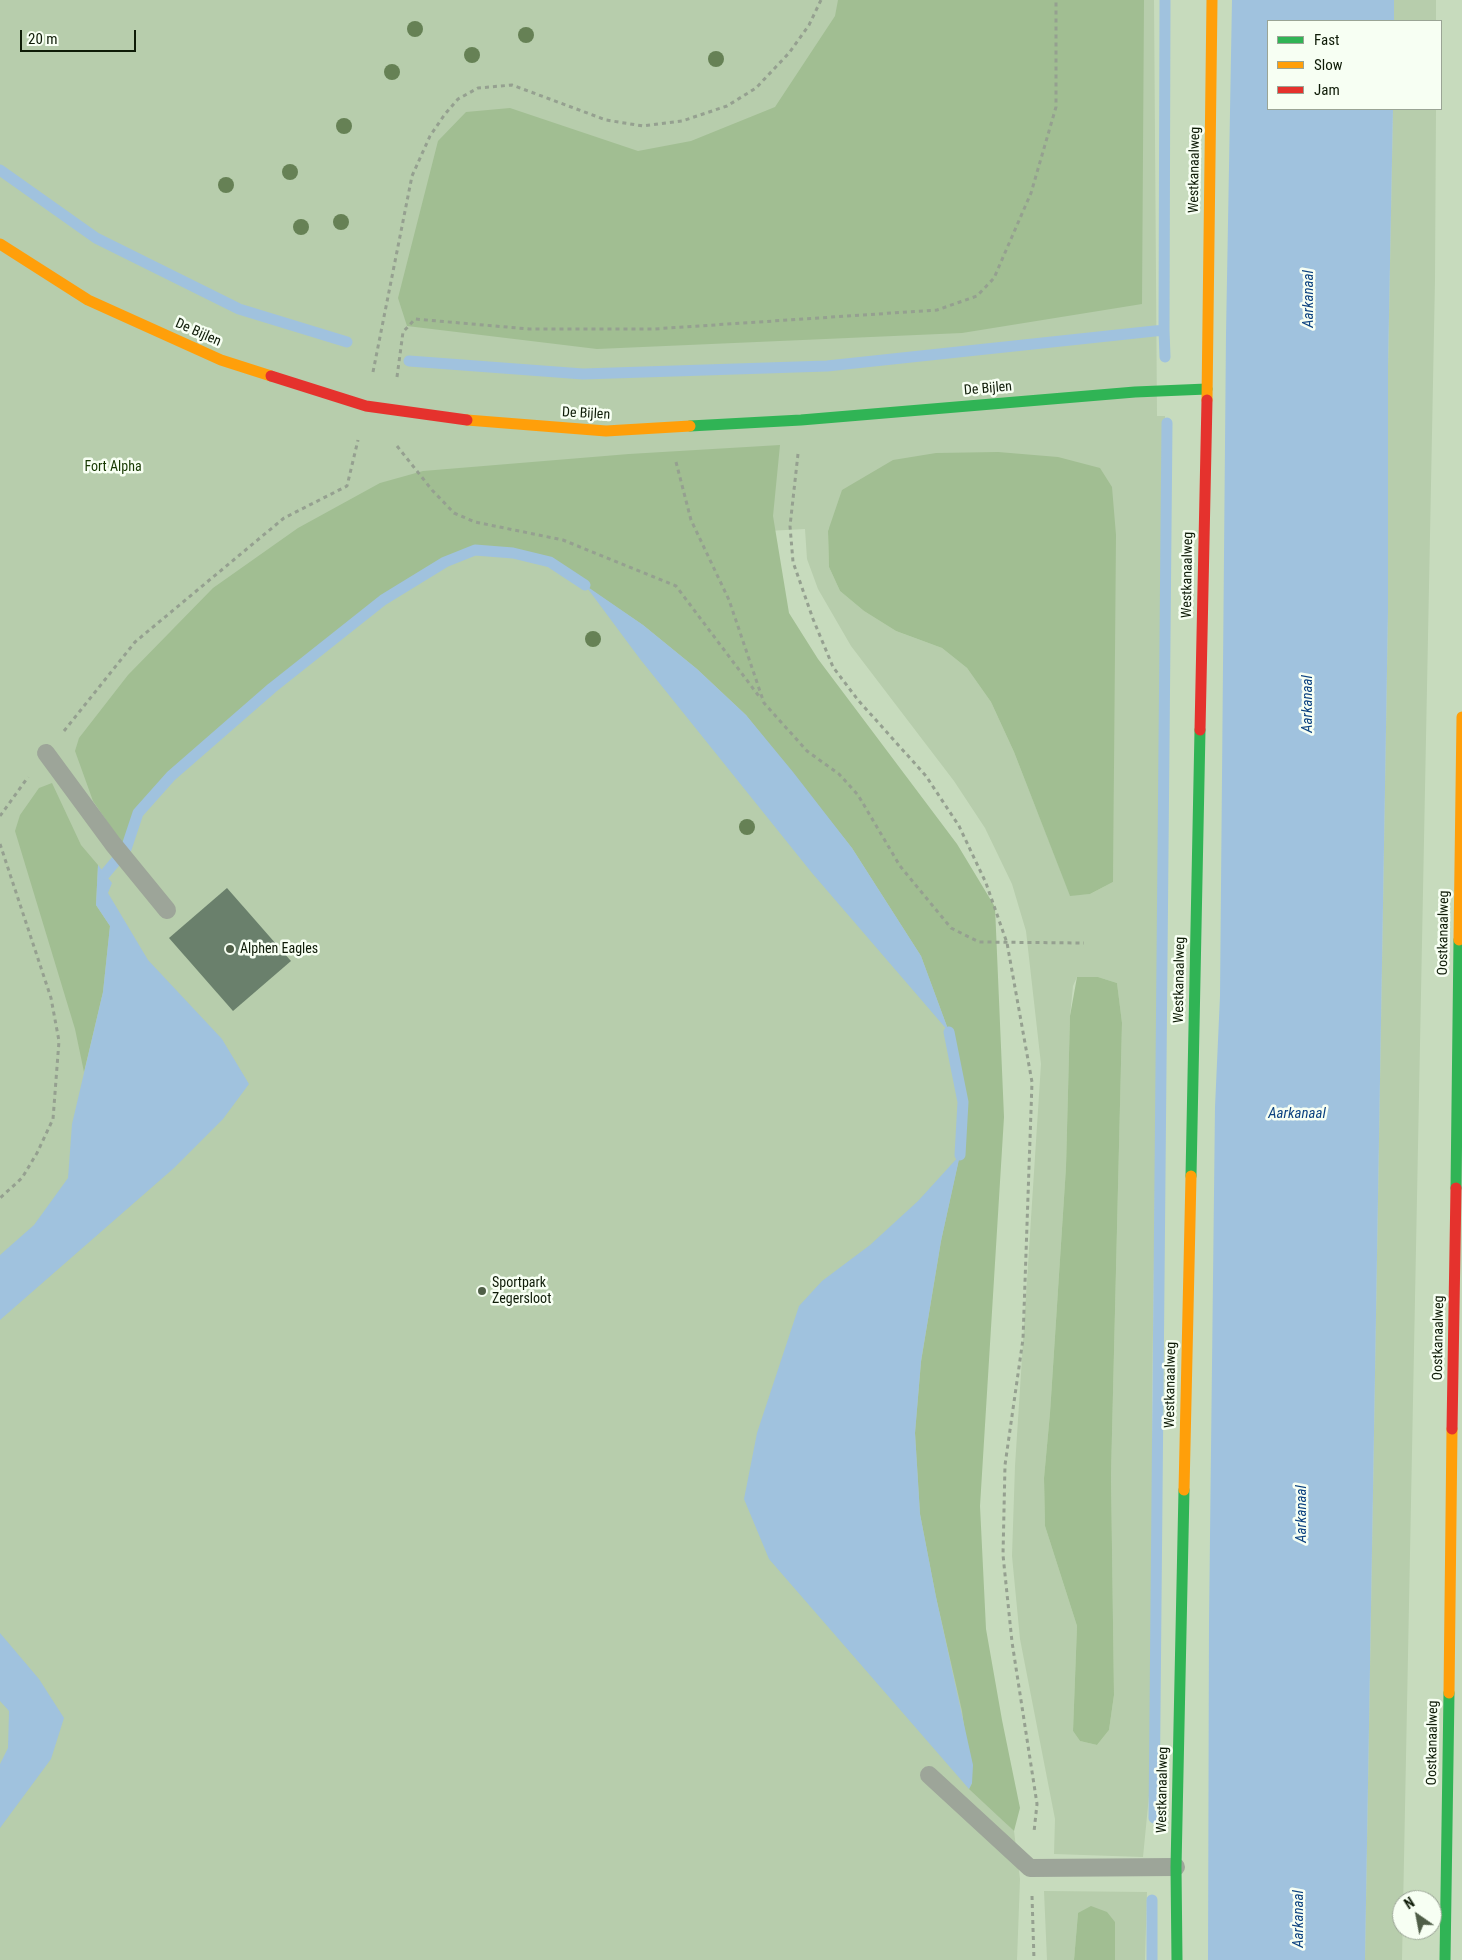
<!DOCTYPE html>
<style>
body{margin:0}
#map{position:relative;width:1462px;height:1960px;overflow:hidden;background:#c7dbbd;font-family:"Roboto Condensed",sans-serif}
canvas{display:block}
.legend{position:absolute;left:1267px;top:20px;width:175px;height:90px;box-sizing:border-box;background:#f7fff3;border:1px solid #9aa495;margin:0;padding:6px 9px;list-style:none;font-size:15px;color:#0e1b07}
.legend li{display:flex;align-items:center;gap:10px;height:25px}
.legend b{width:25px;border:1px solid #9aa495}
.north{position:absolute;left:1392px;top:1890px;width:50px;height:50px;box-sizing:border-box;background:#f7fff3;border:1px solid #9aa495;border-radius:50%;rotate:327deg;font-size:14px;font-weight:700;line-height:20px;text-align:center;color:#0e1b07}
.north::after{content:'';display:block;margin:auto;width:18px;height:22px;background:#4f5e47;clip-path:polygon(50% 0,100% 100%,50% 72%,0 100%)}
.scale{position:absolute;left:20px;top:30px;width:116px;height:22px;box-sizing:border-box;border:2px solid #0e1b07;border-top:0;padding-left:6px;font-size:15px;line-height:18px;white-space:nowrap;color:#0e1b07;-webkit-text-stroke:4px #f7fff3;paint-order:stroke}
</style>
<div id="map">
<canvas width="1462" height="1960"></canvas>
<ul class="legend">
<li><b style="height:6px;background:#30b455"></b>Fast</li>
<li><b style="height:6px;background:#ff9f0a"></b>Slow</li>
<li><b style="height:6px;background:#e5322d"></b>Jam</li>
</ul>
<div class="north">N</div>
<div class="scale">20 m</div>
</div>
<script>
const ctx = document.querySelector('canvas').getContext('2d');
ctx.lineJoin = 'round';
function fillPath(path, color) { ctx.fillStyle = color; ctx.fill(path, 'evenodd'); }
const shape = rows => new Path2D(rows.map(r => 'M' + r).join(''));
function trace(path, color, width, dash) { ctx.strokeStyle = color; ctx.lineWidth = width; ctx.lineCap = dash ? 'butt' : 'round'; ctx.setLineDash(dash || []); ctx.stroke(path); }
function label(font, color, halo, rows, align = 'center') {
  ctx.font = font + ' "Roboto Condensed",sans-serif'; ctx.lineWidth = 5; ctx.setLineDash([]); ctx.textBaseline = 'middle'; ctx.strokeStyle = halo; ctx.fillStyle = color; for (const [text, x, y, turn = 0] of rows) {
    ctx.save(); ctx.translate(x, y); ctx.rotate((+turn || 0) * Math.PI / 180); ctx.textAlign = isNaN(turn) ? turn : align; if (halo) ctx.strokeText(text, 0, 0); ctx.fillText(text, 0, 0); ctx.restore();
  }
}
fillPath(shape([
 [0,0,1154,0,1157,416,1165,416,1167,477,1161,763,1152,1398,1153,1755,1143,1857,1054,1854,1055,1819,1020,1639,1012,1556,1015,1466,1041,1064,1026,931,1012,884,985,828,954,781,851,646,818,589,807,559,805,529,598,540,523,503,415,532,249,674,410,555,489,538,575,550,668,591,978,985,984,1104,978,1212,950,1371,945,1534,1007,1814,1007,1824,1014,1831,1020,1879,1017,1960,0,1960],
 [1114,513,1113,882,1090,894,1070,895,1014,752,991,702,967,668,942,648,896,631,864,611,840,591,829,567,828,531,829,528],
 [1077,977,1098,977,1117,983,1122,1023,1111,1475,1114,1695,1109,1730,1097,1745,1080,1741,1073,1731,1077,1626,1045,1526,1044,1478,1050,1413,1066,1167,1070,1016,1073,986],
 [1394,0,1436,0,1436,21,1394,21],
 [1393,109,1436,109,1435,280,1402,1960,1365,1960,1388,611,1388,367],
 [1044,1891,1147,1892,1145,1960,1115,1960,1115,1922,1078,1913,1074,1960,1047,1960]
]), '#b7cdac');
fillPath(shape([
 [838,0,1144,0,1142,304,962,333,597,349,407,326,398,298,438,141,466,112,510,108,638,151,691,141,775,107,835,16],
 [780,445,773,516,789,613,818,659,957,844,995,907,1004,1117,980,1506,986,1629,1002,1720,1020,1808,1014,1831,969,1789,972,1783,962,1711,936,1597,920,1514,915,1433,921,1362,941,1241,960,1154,963,1102,949,1032,921,956,852,848,746,715,697,669,643,625,550,562,513,553,475,550,445,562,383,600,272,688,170,776,138,813,126,849,93,801,75,751,79,738,128,675,213,588,298,528,380,483,423,471,629,454],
 [998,452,1058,457,1100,468,1112,487,1116,535,1113,882,1090,894,1070,896,1014,752,991,702,967,668,942,648,896,631,864,611,840,591,829,567,828,531,842,490,893,460,936,453],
 [52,783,81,845,98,865,96,905,110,926,103,992,84,1072,75,1029,15,831,20,815,39,788],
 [1077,977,1098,977,1117,983,1122,1023,1111,1475,1114,1695,1109,1730,1097,1745,1080,1741,1073,1731,1077,1626,1045,1526,1044,1478,1050,1413,1066,1167,1070,1016],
 [1091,1906,1107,1912,1115,1922,1115,1960,1074,1960,1078,1913]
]), '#a1be92');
fillPath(shape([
 [1232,0,1394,0,1394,21,1268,21,1268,109,1393,109,1388,367,1388,611,1365,1960,1208,1960,1209,1622,1215,1107,1220,996,1226,334],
 [585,585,643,625,697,669,746,715,793,772,852,848,921,956,949,1032,812,873,640,659],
 [98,865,112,883,108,893,148,960,222,1039,249,1084,223,1119,174,1168,0,1320,0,1255,34,1225,68,1178,72,1124,103,992,110,926,96,905],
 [960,1155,941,1241,921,1361,915,1433,920,1514,936,1597,973,1765,972,1783,969,1789,769,1559,744,1499,757,1433,799,1306,822,1281,870,1245,918,1201],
 [0,1633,39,1679,64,1718,51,1759,0,1828,0,1764,8,1748,9,1711,0,1701]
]), '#a0c2de');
trace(shape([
 [0,170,96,238,239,309,347,342],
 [1164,330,1165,357],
 [409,361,583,374,827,366,1164,330,1165,0],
 [105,874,126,849,138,813,171,776,272,688,383,600,445,562,475,550,513,553,550,562,585,585],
 [949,1032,963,1102,960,1155],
 [1154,1818,1167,423],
 [1152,1960,1152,1900]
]), '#a0c2de', 11);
fillPath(shape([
 [227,888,291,961,233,1011,169,938]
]), '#6a806c');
trace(shape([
 [373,372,412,176,430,136,445,114,458,99,478,88,512,85,606,120,643,126,682,121,727,106,756,88,789,53,809,25,821,0],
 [397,377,403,332,415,319,529,329,654,329,937,310,977,296,994,278,1031,193,1056,107,1056,0],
 [397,446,432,490,454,513,475,522,563,540,676,586,761,699],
 [798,454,790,526,793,562,813,619,833,667,858,700,926,776,959,826,986,883,1007,943,1032,1082,1023,1339,1005,1465,1003,1555,1012,1642,1037,1804,1034,1832],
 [676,462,691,520,729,600,764,703,807,751,839,774,858,795,900,866,951,928,979,942,1084,943],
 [64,731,135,642,284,518,347,486,358,440],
 [0,816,28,777],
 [0,844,51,998,59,1041,53,1119,37,1153,22,1178,0,1198],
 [1032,1896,1034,1960]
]), '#95a090', 3, [4, 4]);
trace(shape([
 [46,753,113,844,167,910],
 [929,1775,1030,1868,1176,1867]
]), '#9da599', 18);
trace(shape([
 [690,426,801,420,1135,392,1207,389],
 [1191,1176,1200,730],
 [1456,1188,1459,940],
 [1177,1960,1176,1867,1184,1490],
 [1445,1960,1449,1693]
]), '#30b455', 11);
trace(shape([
 [0,244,88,300,221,360,271,376],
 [1207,400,1212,0],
 [467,420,606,431,690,426],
 [1459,940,1462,717],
 [1184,1490,1191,1176],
 [1449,1693,1452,1429]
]), '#ff9f0a', 11);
trace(shape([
 [271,376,366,406,467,420],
 [1200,730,1207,400],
 [1452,1429,1456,1188]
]), '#e5322d', 11);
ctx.fillStyle = '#668155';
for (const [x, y] of [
 [415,29],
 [526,35],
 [472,55],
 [716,59],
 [392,72],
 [344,126],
 [290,172],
 [226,185],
 [341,222],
 [301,227],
 [593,639],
 [747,827]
]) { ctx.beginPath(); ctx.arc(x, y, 8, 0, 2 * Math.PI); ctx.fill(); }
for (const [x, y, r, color] of [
 [230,949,5,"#4f5e47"],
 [482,1291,5,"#4f5e47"]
]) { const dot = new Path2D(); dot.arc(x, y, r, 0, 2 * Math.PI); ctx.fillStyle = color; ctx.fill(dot); trace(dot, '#f7fff3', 2); }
label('14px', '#0e1b07', '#f7fff3', [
 ["Westkanaalweg",1195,170,-89],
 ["De Bijlen",198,333,24],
 ["De Bijlen",988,389,-5],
 ["De Bijlen",586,414,3],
 ["Westkanaalweg",1188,575,-89],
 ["Oostkanaalweg",1444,933,-89],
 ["Westkanaalweg",1180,980,-89],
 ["Oostkanaalweg",1439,1338,-89],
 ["Westkanaalweg",1171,1385,-89],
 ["Oostkanaalweg",1433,1743,-89],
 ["Westkanaalweg",1163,1790,-89]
]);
label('14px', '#163800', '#f7fff3', [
 ["Fort Alpha",113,467]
]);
label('14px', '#0e1b07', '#f7fff3', [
 ["Alphen Eagles",240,949],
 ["Sportpark",492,1283],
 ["Zegersloot",492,1299]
], 'left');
label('italic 15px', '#0d4380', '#f7fff3', [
 ["Aarkanaal",1309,299,-90],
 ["Aarkanaal",1308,704,-90],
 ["Aarkanaal",1297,1114],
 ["Aarkanaal",1302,1514,-90],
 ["Aarkanaal",1299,1919,-90]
]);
</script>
